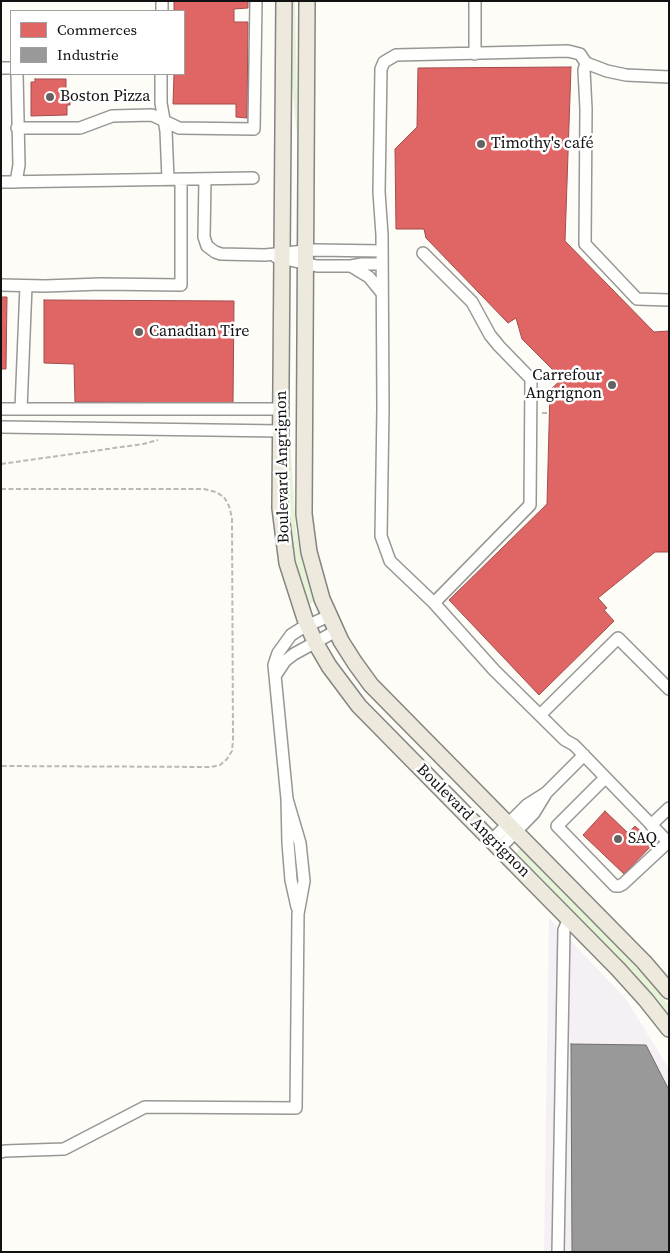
<!DOCTYPE html>
<meta charset="utf-8">
<style>
body{margin:0}
#map{position:relative;width:670px;height:1253px;overflow:hidden;background:#fdfcf7;font-family:"Source Serif 4",serif}
canvas{display:block}
.frame{position:absolute;inset:0;border:2px solid #111;pointer-events:none}
.legend{position:absolute;left:10px;top:10px;width:175px;height:65px;box-sizing:border-box;background:#fff;border:1px solid #a0a0a0;margin:0;padding:6px 9px;list-style:none;font-size:15px;color:#111}
.legend li{display:flex;align-items:center;gap:10px;height:25px}
.legend b{width:25px;border:1px solid #a0a0a0}
</style>
<div id="map">
<canvas width="670" height="1253"></canvas>
<div class="frame"></div>
<ul class="legend">
<li><b style="height:14px;background:#e06666"></b>Commerces</li>
<li><b style="height:14px;background:#999"></b>Industrie</li>
</ul>
</div>
<script>
const ctx = document.querySelector('canvas').getContext('2d');
ctx.lineJoin = 'round';
function fillPath(path, color) { ctx.fillStyle = color; ctx.fill(path, 'evenodd'); }
const shape = rows => new Path2D(rows.map(r => 'M' + r).join(''));
function trace(path, color, width, dash) { ctx.strokeStyle = color; ctx.lineWidth = width; ctx.lineCap = dash ? 'butt' : 'round'; ctx.setLineDash(dash || []); ctx.stroke(path); }
function label(font, color, halo, rows, align = 'center') {
  ctx.font = font + ' "Source Serif 4",serif'; ctx.lineWidth = 5; ctx.setLineDash([]); ctx.textBaseline = 'middle'; ctx.strokeStyle = halo; ctx.fillStyle = color; for (const [text, x, y, turn = 0] of rows) {
    ctx.save(); ctx.translate(x, y); ctx.rotate((+turn || 0) * Math.PI / 180); ctx.textAlign = isNaN(turn) ? turn : align; if (halo) ctx.strokeText(text, 0, 0); ctx.fillText(text, 0, 0); ctx.restore();
  }
}
fillPath(shape([
 [549,918,626,999,669,1069,669,1252,544,1252]
]), '#f5f0f3');
fillPath(shape([
 [293,1,295,1,298,145,292,84],
 [289,438,290,438,296,531,302,561,313,601,311,604,307,602,301,584,291,538,289,512],
 [520,848,644,974,669,1005,669,1014,634,973,516,852]
]), '#e7f3d7');
const shops = shape([
 [174,1,248,1,248,8,234,9,234,22,248,22,247,118,236,117,236,104,173,104,174,74,184,74,184,11,174,11,174,1],
 [571,67,565,241,654,332,669,331,669,552,655,552,598,598,607,608,604,610,614,621,539,695,449,600,547,504,550,390,562,379,522,339,516,318,508,323,426,238,424,229,396,229,395,149,417,127,418,68,571,67],
 [35,79,66,79,66,94,69,94,70,100,70,105,67,105,67,115,31,116,31,82,35,82,35,79],
 [1,297,7,297,6,369,1,369,1,297],
 [44,300,234,301,233,403,75,402,74,364,44,363,44,300],
 [605,811,628,833,635,826,654,843,624,874,583,835,605,811]
]);
fillPath(shops, '#e06666');
trace(shops, '#a24c4c', 1);
const industry = shape([
 [571,1044,646,1045,669,1090,669,1252,572,1252,571,1044]
]);
fillPath(industry, '#999');
trace(industry, '#707070', 1);
const minor = shape([
 [162,11,162,1],
 [475,54,475,1],
 [586,63,584,70,586,109,585,244,637,299,669,300],
 [1,68,11,68],
 [161,74,161,103,166,131,168,179],
 [669,77,626,75,607,71,586,63,580,54,568,51,396,55,384,62,381,69,379,192,382,235,383,408,381,536,390,561,434,603,494,670,565,740,574,745,669,843],
 [17,128,80,128,112,116,152,115,179,128,254,129,256,1],
 [205,179,204,237,207,246,215,252,221,254,265,255,315,250,382,251],
 [1,182,253,178],
 [16,182,19,165,17,74],
 [423,253,472,302,490,335,499,346,531,379,530,505,434,603],
 [276,257,317,266,351,266,362,264,382,264],
 [351,266,369,277,382,293],
 [1,285,45,286,101,284,181,285,181,179],
 [1,409,281,409],
 [21,409,26,286],
 [1,427,280,431],
 [275,676,285,661,294,654,336,631],
 [540,715,618,638,669,689],
 [605,778,557,826,615,886,619,886,623,884,668,842],
 [651,825,669,808],
 [492,840,527,805,546,793,584,755],
 [500,848,534,813,545,795],
 [297,907,291,880,288,843,287,799,274,665,278,653,291,635,302,628,329,616],
 [1,1152,5,1151,64,1149,145,1107,296,1108,298,914,304,881,300,843,287,799],
 [558,1252,564,930,569,918]
]);
const major = shape([
 [284,1,280,508,287,563,305,619,315,642,329,666,359,706,618,969,646,1000,669,1029],
 [307,1,304,514,309,552,322,599,341,641,355,663,371,685,644,962,669,991]
]);
trace(minor, '#979795', 14);
trace(major, '#858482', 18);
trace(shape([
 [542,413,549,413],
 [1,464,143,444,158,440],
 [1,489,204,489,216,492,224,497,229,506,232,518,233,740,232,751,227,759,220,765,211,767,1,766]
]), '#b9b9b8', 2, [5, 2.5]);
trace(minor, '#fffffe', 11);
trace(major, '#ede9dc', 15);
for (const [x, y, r, color] of [
 [50,97,5,"#646362"],
 [481,144,5,"#646362"],
 [139,332,5,"#646362"],
 [612,385,5,"#646362"],
 [618,839,5,"#646362"]
]) { const dot = new Path2D(); dot.arc(x, y, r, 0, 2 * Math.PI); ctx.fillStyle = color; ctx.fill(dot); trace(dot, '#fff', 2); }
label('16px', '#111', '#fff', [
 ["Boston Pizza",60,97],
 ["Timothy's café",491,144],
 ["Canadian Tire",149,332],
 ["Carrefour",602,376,"right"],
 ["Angrignon",602,394,"right"],
 ["SAQ",628,839]
], 'left');
label('16px', '#111', '#fff', [
 ["Boulevard Angrignon",283,467,-91],
 ["Boulevard Angrignon",473,821,45]
]);
</script>
